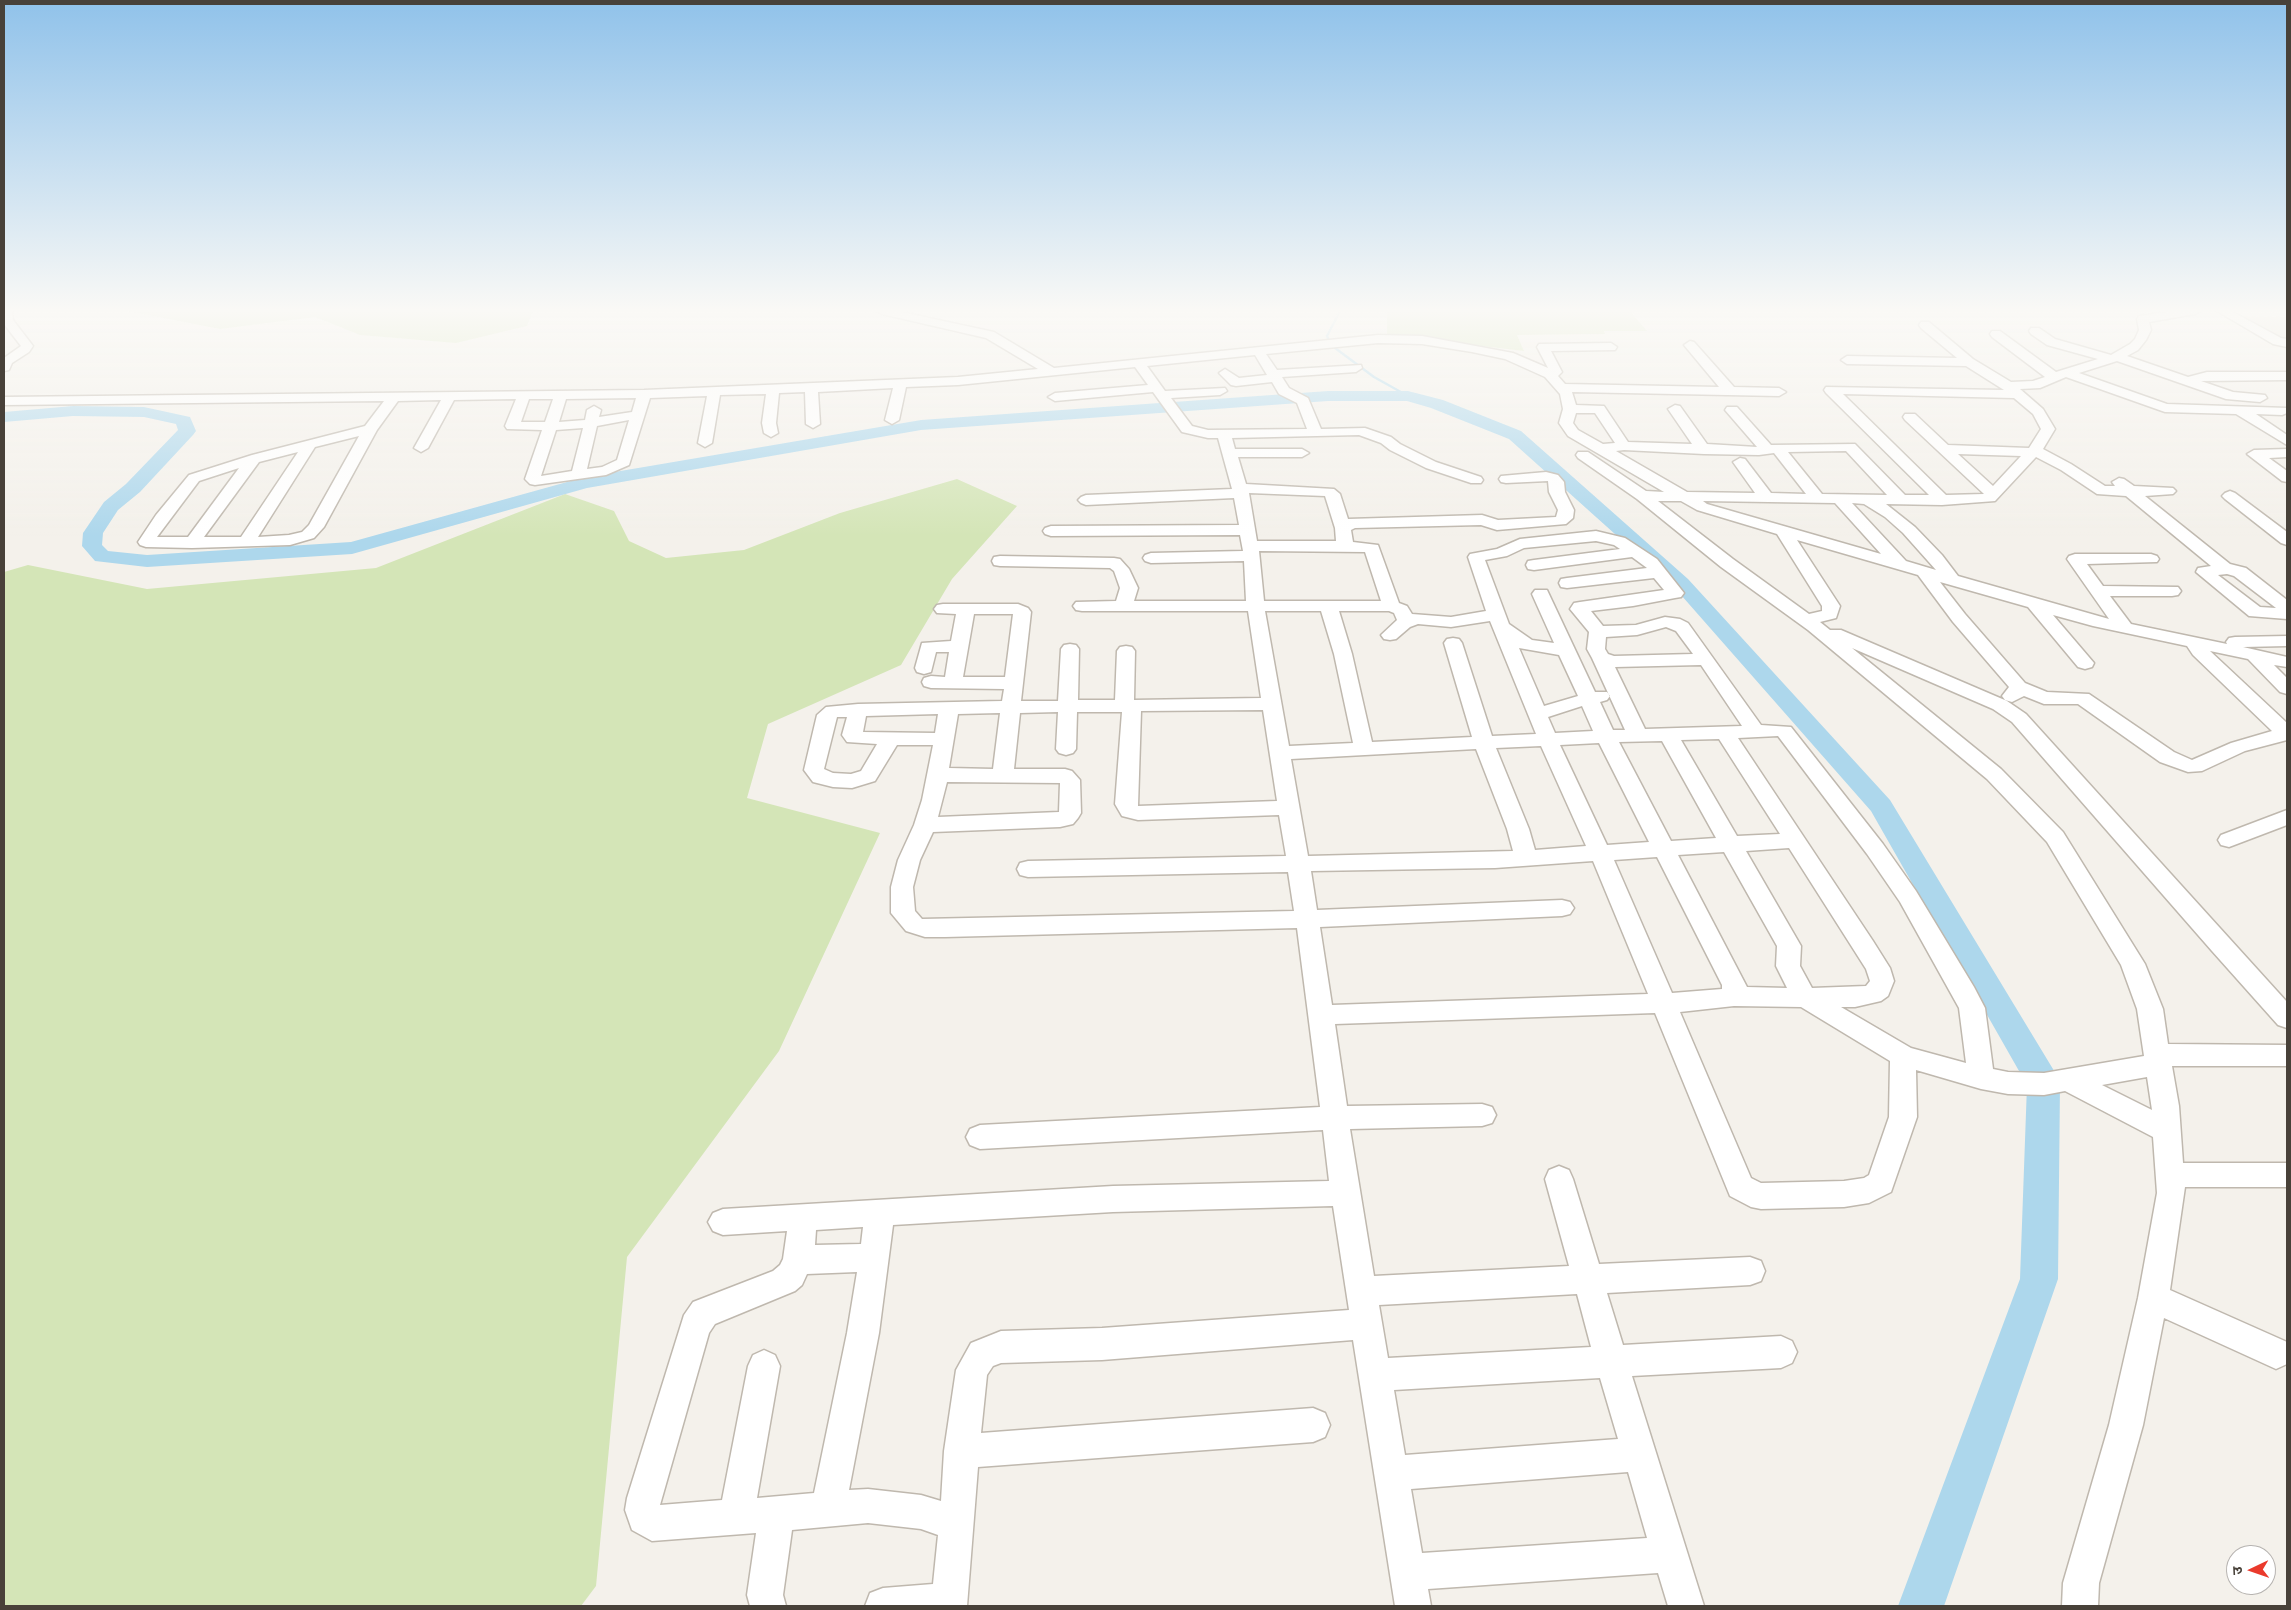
<!DOCTYPE html>
<meta charset="utf-8">
<style>
body{margin:0}
#map{position:relative;width:2291px;height:1610px;overflow:hidden;background:#f4f1eb;font-family:"Work Sans","Noto Sans Devanagari",sans-serif}
canvas{display:block}
.frame{position:absolute;inset:0;border:5px solid #484139;pointer-events:none}
.north{position:absolute;left:2226px;top:1545px;width:50px;height:50px;box-sizing:border-box;background:#fff;border:1px solid #b6b3b0;border-radius:50%;rotate:267deg;font-size:14px;font-weight:700;line-height:20px;text-align:center;color:#484139}
.north::after{content:'';display:block;margin:auto;width:18px;height:22px;background:#ea3a2c;clip-path:polygon(50% 0,100% 100%,50% 72%,0 100%)}
</style>
<div id="map">
<canvas width="2291" height="1610"></canvas>
<div class="frame"></div>
<div class="north">उ</div>
</div>
<script>
const ctx = document.querySelector('canvas').getContext('2d');
ctx.lineJoin = 'round';
function fillPath(path, color) { ctx.fillStyle = color; ctx.fill(path, 'evenodd'); }
const shape = rows => new Path2D(rows.map(r => 'M' + r).join(''));
function trace(path, color, width, dash) { ctx.strokeStyle = color; ctx.lineWidth = width; ctx.lineCap = dash ? 'butt' : 'round'; ctx.setLineDash(dash || []); ctx.stroke(path); }
fillPath(shape([
 [2236,316,2287,317,2287,342,2283,342]
]), '#ece4d6');
fillPath(shape([
 [128,311,533,311,527,326,456,343,360,335,315,317,220,329],
 [1384,311,1630,311,1647,331,1604,331,1605,334,1517,335,1524,351,1387,335,1387,311],
 [957,479,1017,506,952,579,901,665,768,724,747,798,880,833,779,1051,627,1257,596,1586,581,1606,4,1606,4,572,28,565,147,589,376,568,565,494,614,511,629,541,666,558,744,550,840,513]
]), '#d4e5b7');
trace(shape([
 [1340,311,1327,336,1331,345,1374,377,1408,396]
]), '#add7ec', 2.5);
fillPath(shape([
 [1328,391,1408,391,1443,400,1521,431,1688,579,1890,800,2056,1074,2060,1084,2058,1279,1944,1606,1898,1606,2020,1279,2027,1085,1871,811,1674,587,1509,439,1431,408,1407,401,1328,401,921,430,587,488,352,554,147,567,95,561,82,546,83,533,104,502,126,484,178,430,176,424,144,417,73,416,4,422,4,412,73,406,144,407,190,417,196,431,193,435,140,492,118,510,103,533,102,545,108,551,147,555,351,542,585,477,921,420,1328,391]
]), '#add7ec');
const minor = shape([
 [4,311,12,312,13,320,33,346,29,352,12,363,9,370,4,371,4,358,21,346,4,324,4,311],
 [876,311,897,311,994,332,1054,368,1378,335,1422,336,1513,353,1548,368,1537,347,1539,344,1611,343,1617,347,1615,350,1551,351,1562,372,1558,376,1565,384,1719,387,1684,345,1690,341,1694,342,1734,387,1779,388,1786,392,1779,396,1572,392,1576,405,1604,406,1628,442,1692,444,1668,409,1675,405,1680,406,1707,444,1757,447,1725,410,1727,407,1737,407,1771,445,1855,444,1905,495,1929,495,1826,393,1824,390,1826,387,2004,390,1966,366,1847,364,1841,360,1847,356,1957,358,1921,328,1919,325,1921,322,1929,322,1973,359,2011,382,2033,381,2045,377,1992,337,1990,334,1992,331,2000,331,2056,372,2098,359,2047,345,2031,334,2029,331,2031,328,2039,328,2055,339,2111,355,2130,344,2135,339,2139,330,2137,319,2139,316,2174,311,2201,311,2195,314,2149,322,2151,330,2146,340,2138,350,2127,356,2188,377,2207,372,2287,372,2287,380,2201,381,2233,392,2265,395,2267,398,2260,402,2226,399,2117,361,2079,373,2167,404,2287,408,2287,413,2282,415,2256,414,2287,435,2287,445,2236,414,2165,412,2066,377,2040,388,2020,389,2043,409,2055,429,2043,449,2071,464,2105,486,2115,486,2112,482,2119,478,2124,479,2134,486,2173,488,2176,491,2173,494,2145,496,2230,564,2246,568,2287,600,2287,619,2249,616,2196,572,2198,568,2211,566,2126,496,2097,494,2061,470,2036,457,1995,501,1942,505,1886,504,1915,527,1942,555,1958,576,2109,619,2067,559,2069,556,2075,554,2151,554,2157,556,2159,559,2157,562,2087,564,2103,586,2178,587,2181,591,2178,595,2172,596,2110,596,2131,624,2227,644,2226,642,2229,638,2235,637,2287,636,2287,646,2243,647,2287,657,2287,667,2274,665,2287,678,2287,694,2280,692,2248,659,2210,651,2287,723,2287,740,2245,751,2202,771,2188,772,2160,762,2078,704,2044,704,2024,696,2012,702,2005,700,2002,696,2009,687,1953,622,1918,575,1797,540,1840,606,1836,618,1820,622,1830,630,1841,630,2007,701,2026,714,2287,1002,2287,1028,2278,1025,2212,951,2012,722,1993,709,1852,648,2001,769,2063,832,2145,964,2163,1009,2168,1044,2287,1045,2287,1066,2172,1066,2179,1106,2183,1163,2287,1163,2287,1187,2185,1187,2170,1290,2287,1342,2287,1364,2276,1369,2164,1318,2143,1425,2099,1583,2098,1606,2062,1606,2063,1583,2109,1425,2138,1298,2157,1193,2153,1137,2065,1091,2044,1095,2008,1094,1981,1089,1916,1070,1917,1117,1891,1192,1869,1203,1844,1207,1761,1209,1751,1207,1730,1196,1655,1013,1335,1024,1347,1106,1482,1104,1492,1107,1496,1115,1492,1123,1482,1126,1350,1129,1374,1276,1569,1266,1545,1179,1549,1170,1559,1166,1569,1170,1573,1179,1599,1264,1750,1257,1761,1261,1765,1271,1761,1281,1750,1285,1607,1293,1623,1345,1781,1336,1792,1341,1797,1352,1792,1363,1781,1368,1632,1376,1704,1606,1668,1606,1658,1573,1428,1589,1431,1606,1395,1606,1353,1340,1102,1360,1001,1363,993,1366,987,1375,981,1433,1313,1408,1325,1413,1330,1425,1325,1437,1313,1442,978,1467,967,1606,865,1606,870,1593,883,1588,933,1584,938,1535,921,1529,868,1523,792,1530,783,1595,786,1606,750,1606,747,1595,756,1533,652,1541,632,1530,625,1510,627,1498,684,1315,693,1302,773,1271,780,1265,783,1259,787,1231,723,1235,713,1231,708,1222,713,1213,723,1209,1113,1186,1329,1181,1323,1130,980,1149,970,1145,966,1137,970,1129,980,1125,1320,1107,1297,928,945,937,925,937,906,931,891,913,891,887,898,860,914,825,922,800,933,745,897,745,875,781,852,788,833,787,813,782,804,770,817,715,826,707,858,704,1002,701,1004,689,931,688,924,686,922,682,924,678,931,676,945,677,949,652,936,652,931,672,924,674,917,672,915,668,922,643,951,641,956,614,937,613,934,609,937,605,943,604,1018,604,1028,608,1031,612,1021,701,1058,701,1061,649,1064,645,1070,644,1076,645,1079,649,1078,700,1115,700,1117,651,1120,647,1126,646,1132,647,1135,651,1134,700,1261,698,1248,611,1082,611,1076,610,1073,606,1076,602,1116,601,1120,588,1114,571,1110,568,1000,566,994,565,992,561,994,557,1000,556,1114,558,1120,559,1129,569,1138,588,1134,601,1246,601,1244,561,1151,563,1145,561,1143,558,1145,555,1151,553,1243,551,1240,535,1051,536,1045,534,1043,531,1045,528,1051,526,1239,525,1234,498,1086,505,1081,503,1078,500,1081,497,1086,495,1232,489,1218,438,1208,438,1182,432,1153,392,1055,401,1048,397,1055,393,1148,385,1135,367,958,385,906,387,899,420,892,424,885,420,893,388,818,392,820,424,813,428,806,424,805,392,779,393,776,423,778,433,771,437,764,433,762,423,766,394,720,395,712,443,705,447,698,443,707,396,650,398,629,465,606,475,535,485,530,484,525,479,542,430,507,429,505,426,516,399,454,400,428,448,421,452,414,448,441,400,398,401,377,430,324,527,314,538,290,545,192,548,146,547,140,545,138,542,156,515,189,475,252,455,365,426,384,401,4,405,4,397,644,390,958,377,1038,369,986,338,882,314,876,311],
 [1378,343,1422,344,1472,352,1505,359,1545,377,1560,394,1563,409,1559,423,1568,436,1664,492,1646,491,1588,452,1578,452,1576,455,1578,458,1637,499,1721,567,1808,630,1987,779,2047,842,2121,965,2137,1009,2144,1056,2044,1073,2008,1072,1993,1069,1985,1008,1974,987,1916,891,1883,844,1791,727,1761,725,1688,623,1680,619,1665,617,1636,625,1603,626,1591,611,1633,606,1675,598,1681,597,1684,593,1657,559,1625,538,1596,531,1520,539,1497,549,1470,554,1468,557,1486,611,1451,617,1412,614,1407,606,1399,603,1378,545,1353,542,1351,530,1355,528,1481,525,1497,530,1566,524,1573,518,1574,510,1565,492,1564,482,1558,475,1546,472,1501,476,1499,479,1501,482,1506,483,1548,481,1549,492,1558,510,1556,517,1498,520,1482,515,1348,519,1340,494,1334,489,1246,484,1238,457,1302,457,1309,453,1302,449,1235,449,1232,438,1359,435,1381,443,1390,450,1426,468,1471,483,1481,483,1483,480,1481,477,1436,462,1400,444,1391,437,1365,428,1321,429,1308,398,1289,388,1282,377,1356,372,1362,368,1361,365,1277,370,1266,354,1378,343],
 [1255,355,1267,375,1239,378,1225,369,1219,373,1231,385,1236,386,1272,382,1279,394,1297,403,1307,429,1208,430,1192,426,1171,398,1220,395,1227,391,1225,388,1165,391,1147,366,1255,355],
 [1843,394,2014,398,2033,414,2041,429,2029,448,1948,445,1915,414,1905,414,1903,417,1905,420,1984,494,1946,495,1843,394],
 [636,398,632,412,599,417,601,410,594,406,587,410,585,420,559,422,566,399,636,398],
 [529,399,553,399,545,422,521,422,529,399],
 [1576,413,1595,413,1615,443,1603,444,1578,430,1573,423,1576,413],
 [629,420,617,460,602,467,587,469,597,426,629,420],
 [583,428,572,471,541,476,556,430,583,428],
 [359,436,309,525,302,532,289,535,258,537,315,447,359,436],
 [1624,450,1704,454,1759,455,1774,453,1806,494,1771,493,1745,459,1740,458,1733,462,1755,493,1687,492,1616,451,1624,450],
 [1846,451,1887,495,1822,494,1788,452,1846,451],
 [298,452,241,537,204,537,259,462,298,452],
 [1958,454,2021,456,1993,486,1958,454],
 [239,468,188,537,157,537,199,481,239,468],
 [1249,493,1325,496,1335,528,1336,541,1257,541,1249,493],
 [1658,501,1681,501,1697,510,1777,534,1822,606,1822,611,1809,614,1733,559,1658,501],
 [1703,501,1835,503,1881,554,1707,504,1703,501],
 [1852,503,1864,504,1885,517,1903,533,1936,570,1906,561,1852,503],
 [1596,541,1614,545,1620,549,1534,560,1528,561,1526,565,1528,569,1534,570,1632,557,1647,568,1567,578,1561,579,1559,583,1561,587,1567,588,1654,578,1664,590,1580,602,1574,603,1570,609,1589,632,1587,649,1592,658,1625,730,1613,730,1600,702,1607,700,1610,696,1607,692,1595,692,1547,590,1535,590,1532,594,1554,643,1532,640,1509,624,1485,560,1507,556,1524,548,1596,541],
 [1259,551,1365,552,1381,601,1264,601,1259,551],
 [2227,574,2234,576,2276,608,2260,607,2218,575,2227,574],
 [1940,582,2028,607,2078,667,2085,669,2092,667,2094,663,2053,615,2093,626,2187,646,2193,655,2272,731,2231,743,2192,760,2174,752,2089,694,2047,692,2025,683,1965,614,1940,582],
 [1265,611,1321,611,1334,654,1353,743,1289,746,1265,611],
 [1339,611,1389,611,1394,613,1397,620,1381,635,1384,639,1390,640,1396,639,1410,627,1418,624,1451,627,1490,621,1536,734,1492,736,1462,643,1459,639,1453,638,1447,639,1444,643,1472,737,1372,742,1352,654,1339,611],
 [974,614,1013,614,1005,677,963,677,974,614],
 [1666,627,1676,631,1693,654,1614,656,1608,654,1605,649,1606,637,1637,635,1666,627],
 [1519,648,1559,655,1578,696,1544,706,1519,648],
 [1701,665,1742,726,1645,729,1615,667,1701,665],
 [1582,706,1593,731,1555,733,1548,717,1582,706],
 [1263,710,1277,801,1138,806,1141,711,1263,710],
 [1058,712,1056,749,1059,753,1066,755,1073,753,1076,749,1077,712,1122,712,1115,804,1122,816,1138,820,1279,815,1286,856,1028,861,1020,863,1017,869,1020,875,1028,877,1288,872,1294,911,922,919,915,911,913,887,920,860,933,832,1060,827,1073,824,1078,818,1081,813,1080,780,1072,771,1065,769,1014,769,1020,713,1058,712],
 [1000,713,993,769,949,768,958,714,1000,713],
 [938,714,935,733,863,732,866,716,938,714],
 [837,717,847,717,842,735,847,742,877,744,861,771,851,774,833,773,824,769,837,717],
 [1778,736,1867,854,1900,902,1959,1008,1966,1063,1911,1048,1841,1007,1855,1007,1881,1001,1888,996,1894,981,1890,968,1873,941,1738,738,1778,736],
 [1719,739,1780,834,1737,836,1681,740,1719,739],
 [1662,741,1716,838,1671,841,1619,742,1662,741],
 [1599,743,1649,842,1607,845,1560,745,1599,743],
 [1541,746,1586,846,1535,850,1529,829,1496,748,1541,746],
 [1476,749,1507,829,1513,851,1308,856,1291,759,1476,749],
 [947,782,1060,783,1059,812,938,817,947,782],
 [1789,848,1866,969,1870,981,1866,986,1812,988,1800,966,1801,946,1746,851,1789,848],
 [1724,852,1777,946,1776,966,1787,988,1747,987,1678,855,1724,852],
 [1657,857,1722,985,1722,989,1672,993,1614,860,1657,857],
 [1593,861,1648,994,1332,1005,1320,927,1562,916,1570,914,1574,908,1570,902,1562,900,1317,910,1311,871,1495,868,1593,861],
 [1734,1006,1801,1007,1890,1061,1889,1117,1869,1175,1864,1178,1844,1181,1761,1183,1751,1178,1680,1012,1734,1006],
 [2147,1077,2152,1110,2102,1085,2147,1077],
 [1333,1206,1349,1310,1102,1328,1001,1331,971,1343,956,1370,944,1451,941,1501,921,1495,868,1489,849,1490,879,1333,893,1225,1113,1212,1333,1206],
 [863,1227,861,1244,815,1245,816,1230,863,1227],
 [857,1272,847,1333,814,1493,757,1498,780,1366,775,1355,764,1350,753,1355,748,1366,722,1500,660,1505,709,1333,715,1324,795,1291,802,1285,807,1274,857,1272],
 [1577,1294,1591,1347,1388,1358,1379,1305,1577,1294],
 [1600,1378,1618,1439,1405,1455,1394,1390,1600,1378],
 [1628,1472,1647,1538,1422,1553,1411,1489,1628,1472],
 [2217,311,2231,311,2281,338,2287,339,2287,347,2273,344,2217,311],
 [2287,449,2287,457,2269,458,2287,471,2287,482,2282,481,2247,454,2254,450,2287,449],
 [2230,491,2235,493,2287,532,2287,545,2281,543,2225,499,2222,496,2225,493,2230,491],
 [2287,810,2287,825,2229,847,2221,845,2218,840,2221,835,2287,810]
]);
trace(minor, '#bfb8ae', 3);
fillPath(minor, '#fff');
const sky = ctx.createLinearGradient(0, 0, 0, 536);
sky.addColorStop(0, '#90c2ea');
sky.addColorStop(0.58, '#faf9f6');
sky.addColorStop(1, '#faf9f600');
ctx.fillStyle = sky;
ctx.fillRect(0, 0, 2291, 536);
</script>
